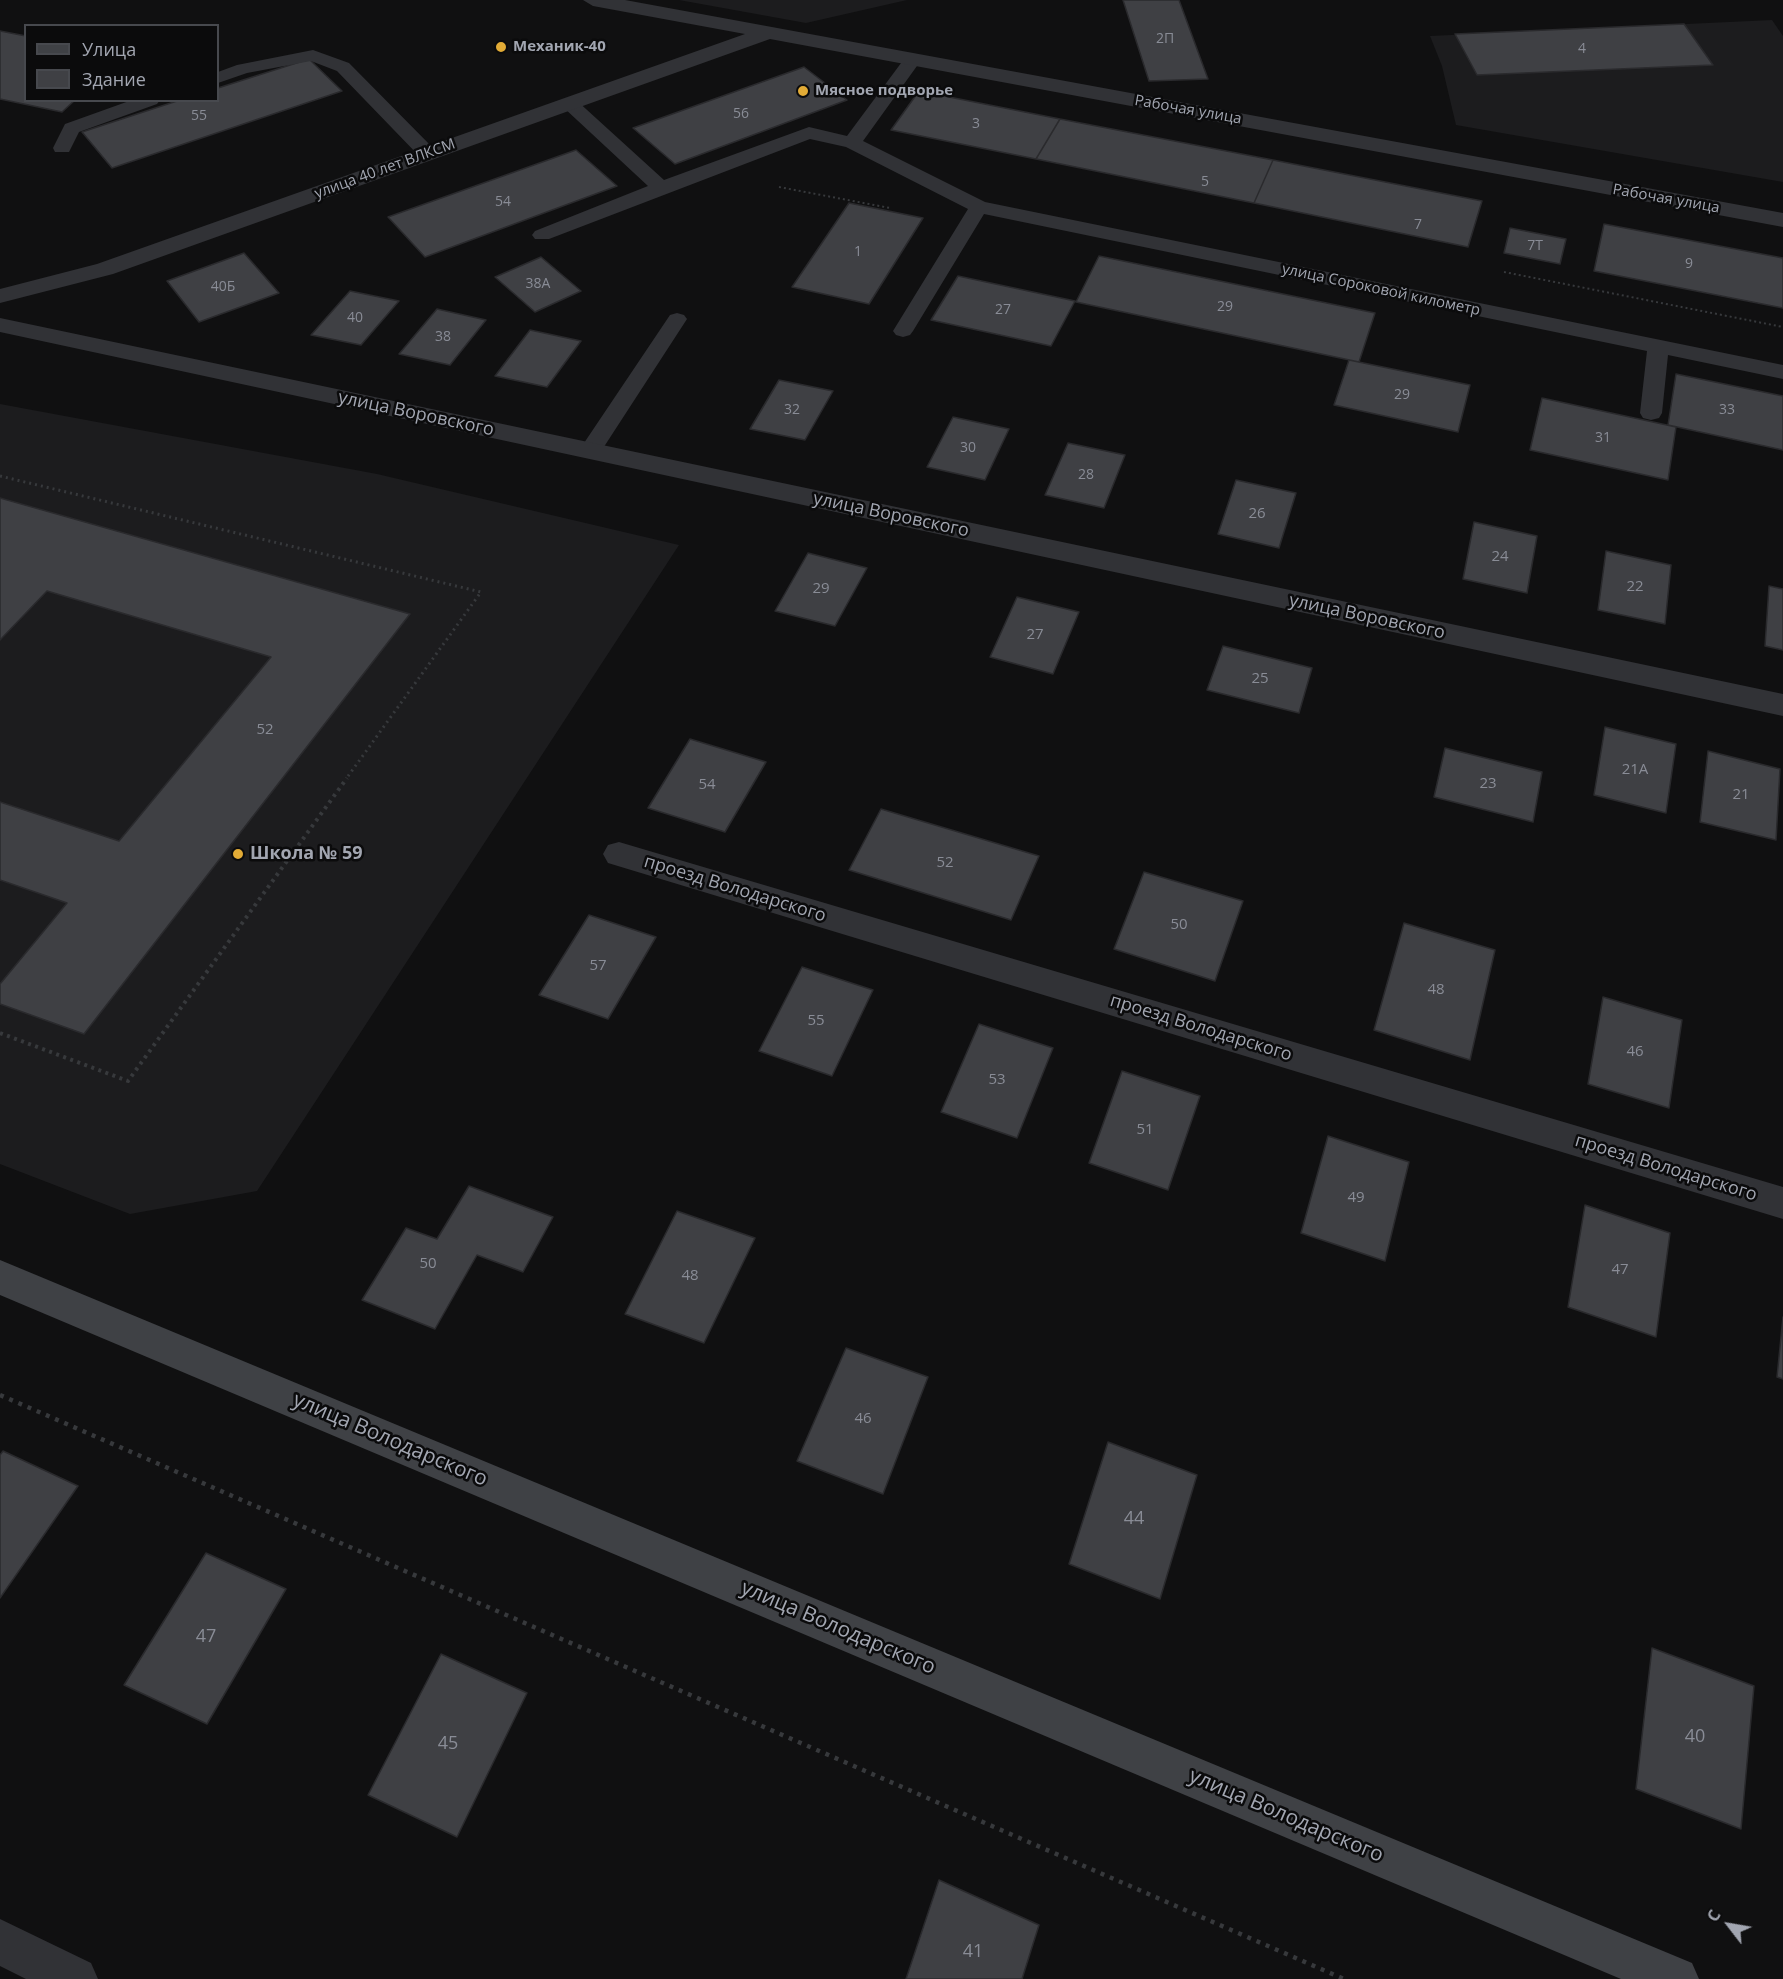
<!DOCTYPE html>
<meta charset="utf-8">
<style>
body{margin:0}
#map{position:relative;width:1783px;height:1979px;overflow:hidden;background:#101011;font-family:"Open Sans",sans-serif}
canvas{display:block}
.legend{position:absolute;left:24px;top:24px;width:195px;height:78px;box-sizing:border-box;background:#0b0b0c;border:2px solid #47494e;margin:0;padding:8px 10px;list-style:none;font-size:18px;color:#a2a6b1}
.legend li{display:flex;align-items:center;gap:12px;height:30px}
.legend b{width:30px;border:2px solid #47494e}
.north{position:absolute;left:1699px;top:1895px;width:60px;height:60px;-webkit-text-stroke:4px #0b0b0c;paint-order:stroke;rotate:301deg;font-size:16px;font-weight:700;line-height:24px;text-align:center;color:#a2a6b1}
.north::after{content:'';display:block;margin:auto;width:21px;height:27px;background:#a2a6b1;clip-path:polygon(50% 0,100% 100%,50% 72%,0 100%)}
</style>
<div id="map">
<canvas width="1783" height="1979"></canvas>
<ul class="legend">
<li><b style="height:8px;background:#3f4145"></b>Улица</li>
<li><b style="height:16px;background:#3f4044"></b>Здание</li>
</ul>
<div class="north">С</div>
</div>
<script>
const ctx = document.querySelector('canvas').getContext('2d');
ctx.lineJoin = 'round';
function fillPath(path, color) { ctx.fillStyle = color; ctx.fill(path, 'evenodd'); }
const shape = rows => new Path2D(rows.map(r => 'M' + r).join(''));
function trace(path, color, width, dash) { ctx.strokeStyle = color; ctx.lineWidth = width; ctx.lineCap = dash ? 'butt' : 'round'; ctx.setLineDash(dash || []); ctx.stroke(path); }
function label(font, color, halo, rows, align = 'center') {
  ctx.font = font + ' "Open Sans",sans-serif'; ctx.lineWidth = 5; ctx.setLineDash([]); ctx.textBaseline = 'middle'; ctx.strokeStyle = halo; ctx.fillStyle = color; for (const [text, x, y, turn = 0] of rows) {
    ctx.save(); ctx.translate(x, y); ctx.rotate((+turn || 0) * Math.PI / 180); ctx.textAlign = isNaN(turn) ? turn : align; if (halo) ctx.strokeText(text, 0, 0); ctx.fillText(text, 0, 0); ctx.restore();
  }
}
fillPath(shape([
 [679,0,907,0,806,23],
 [1772,20,1783,36,1783,182,1456,125,1442,66,1430,36],
 [0,404,377,474,679,545,257,1191,130,1214,0,1164]
]), '#1c1c1e');
const building = shape([
 [1123,0,1179,0,1208,79,1149,81,1123,0],
 [1684,24,1713,65,1477,75,1455,34,1684,24],
 [0,31,26,36,26,100,75,100,62,112,0,99,0,31],
 [309,59,342,91,112,168,82,132,180,100,218,100,218,88,309,59],
 [804,67,847,100,675,164,633,128,804,67],
 [919,91,1060,119,1036,159,891,130,919,91],
 [1060,119,1273,160,1254,203,1036,159,1060,119],
 [576,150,617,186,425,257,388,217,576,150],
 [1273,160,1482,201,1468,247,1254,203,1273,160],
 [849,203,923,218,869,304,792,287,849,203],
 [1604,224,1783,258,1783,308,1594,271,1604,224],
 [1510,228,1566,239,1560,264,1504,253,1510,228],
 [244,253,279,293,199,322,167,281,244,253],
 [1099,256,1375,313,1359,362,1076,302,1099,256],
 [541,257,581,291,535,312,495,277,541,257],
 [958,276,1075,301,1051,346,931,320,958,276],
 [350,291,399,301,361,345,311,335,350,291],
 [437,309,486,320,450,365,399,354,437,309],
 [530,330,581,341,547,387,495,376,530,330],
 [1349,360,1470,385,1458,432,1334,405,1349,360],
 [1676,374,1783,396,1783,450,1668,425,1676,374],
 [779,380,833,391,805,440,750,429,779,380],
 [1542,398,1676,427,1668,480,1530,450,1542,398],
 [953,417,1009,429,985,480,927,467,953,417],
 [1068,443,1125,455,1104,508,1045,495,1068,443],
 [1236,480,1296,493,1279,548,1218,534,1236,480],
 [0,498,410,614,84,1034,0,1004,0,984,67,903,0,880,0,802,119,841,271,657,47,591,0,640,0,498],
 [1474,522,1537,536,1527,593,1463,579,1474,522],
 [1606,551,1671,565,1665,624,1598,610,1606,551],
 [808,553,867,568,835,626,775,611,808,553],
 [1769,586,1783,589,1783,650,1765,646,1769,586],
 [1017,597,1079,612,1053,674,990,657,1017,597],
 [1223,646,1312,668,1299,713,1207,690,1223,646],
 [1605,727,1676,744,1666,813,1594,795,1605,727],
 [690,739,766,762,725,832,648,808,690,739],
 [1445,748,1542,772,1533,822,1434,797,1445,748],
 [1708,751,1780,769,1776,840,1700,822,1708,751],
 [881,809,1039,856,1011,920,849,870,881,809],
 [1144,872,1243,901,1215,981,1114,949,1144,872],
 [589,915,656,937,608,1019,539,995,589,915],
 [1404,923,1495,950,1470,1060,1374,1030,1404,923],
 [802,967,873,990,832,1076,759,1051,802,967],
 [1603,997,1682,1020,1669,1108,1588,1084,1603,997],
 [979,1024,1053,1048,1017,1138,941,1112,979,1024],
 [1122,1071,1200,1096,1168,1190,1089,1163,1122,1071],
 [1328,1136,1409,1162,1385,1261,1301,1233,1328,1136],
 [469,1186,553,1217,523,1272,477,1255,435,1329,362,1300,406,1228,437,1239,469,1186],
 [1585,1205,1670,1233,1656,1337,1568,1307,1585,1205],
 [677,1211,755,1238,704,1343,625,1314,677,1211],
 [1783,1317,1783,1379,1777,1377,1783,1317],
 [846,1348,928,1377,883,1494,797,1461,846,1348],
 [1108,1442,1197,1475,1160,1599,1069,1564,1108,1442],
 [3,1451,78,1486,0,1598,0,1455,3,1451],
 [206,1553,286,1589,207,1724,124,1685,206,1553],
 [1652,1648,1754,1686,1741,1829,1636,1789,1652,1648],
 [441,1654,527,1693,457,1837,368,1795,441,1654],
 [939,1880,1039,1925,1022,1979,906,1979,939,1880]
]);
fillPath(building, '#3f4044');
trace(building, '#2a2a2d', 1.5);
trace(shape([
 [779,187,890,208],
 [1504,272,1783,327]
]), '#37393c', 2, [2, 3]);
trace(shape([
 [0,476,481,592,346,779]
]), '#37393c', 3, [2, 4]);
trace(shape([
 [0,1033,128,1081,347,778]
]), '#37393c', 4, [3, 4.5]);
trace(shape([
 [0,1395,1344,1979]
]), '#37393c', 4.5, [4, 6]);
fillPath(shape([
 [313,50,349,63,435,150,437,154,435,158,421,158,337,71,311,61,247,73,218,83,218,72,237,65,313,50],
 [913,54,922,59,863,141,985,202,1783,365,1783,379,1668,355,1662,413,1659,418,1651,420,1643,418,1640,413,1647,351,984,214,913,331,910,335,903,337,896,335,893,331,968,209,846,147,810,139,549,239,535,239,532,235,535,231,648,186,563,107,560,103,563,99,575,99,664,180,809,127,847,136,907,55,913,54],
 [132,100,160,100,157,104,79,132,69,152,55,152,53,148,65,124,132,100],
 [677,313,684,315,687,319,598,456,582,456,579,451,582,446,670,315,677,313]
]), '#313236');
fillPath(shape([
 [583,0,625,0,1783,213,1783,227,770,39,113,274,0,303,0,289,97,264,745,34,593,6,583,0],
 [0,318,1783,694,1783,716,0,332,0,318],
 [619,842,1783,1187,1783,1219,608,863,603,854,608,845,619,842],
 [0,1919,91,1963,98,1979,26,1979,0,1966,0,1919]
]), '#313236');
fillPath(shape([
 [0,1260,1692,1963,1699,1979,1621,1979,0,1295,0,1260]
]), '#3f4145');
for (const [x, y, r, color] of [
 [501,47,6,"#e2ab36"],
 [803,91,6,"#e2ab36"],
 [238,854,6,"#e2ab36"]
]) { const dot = new Path2D(); dot.arc(x, y, r, 0, 2 * Math.PI); ctx.fillStyle = color; ctx.fill(dot); trace(dot, '#0b0b0c', 2); }
label('14px', '#898c96', null, [
 ["2П",1165,39],
 ["4",1582,49],
 ["56",741,114],
 ["55",199,116],
 ["3",976,124],
 ["5",1205,182],
 ["54",503,202],
 ["7",1418,225],
 ["7Т",1535,246],
 ["1",858,252],
 ["9",1689,264],
 ["38А",538,284],
 ["40Б",223,287],
 ["29",1225,307],
 ["27",1003,310],
 ["40",355,318],
 ["38",443,337],
 ["29",1402,395],
 ["32",792,410],
 ["33",1727,410],
 ["31",1603,438],
 ["30",968,448],
 ["28",1086,475]
]);
label('bold 15px', '#a2a6b1', '#0b0b0c', [
 ["Механик-40",513,47],
 ["Мясное подворье",815,91]
], 'left');
label('15px', '#a2a6b1', '#0b0b0c', [
 ["Рабочая улица",1188,110,10],
 ["улица 40 лет ВЛКСМ",385,169,-20],
 ["Рабочая улица",1666,199,10],
 ["улица Сороковой километр",1381,290,12]
]);
label('15px', '#898c96', null, [
 ["26",1257,514],
 ["24",1500,557],
 ["22",1635,587],
 ["29",821,589],
 ["27",1035,635],
 ["25",1260,679],
 ["52",265,730],
 ["21А",1635,770],
 ["23",1488,784],
 ["54",707,785],
 ["21",1741,795],
 ["52",945,863],
 ["50",1179,925],
 ["57",598,966],
 ["48",1436,990],
 ["55",816,1021],
 ["46",1635,1052],
 ["53",997,1080],
 ["51",1145,1130],
 ["49",1356,1198],
 ["50",428,1264],
 ["47",1620,1270],
 ["48",690,1276],
 ["46",863,1419]
]);
label('18px', '#a2a6b1', '#0b0b0c', [
 ["улица Воровского",416,414,12],
 ["улица Воровского",891,515,12],
 ["улица Воровского",1367,617,12],
 ["проезд Володарского",735,889,17],
 ["проезд Володарского",1201,1028,17],
 ["проезд Володарского",1666,1168,17]
]);
label('bold 18px', '#a2a6b1', '#0b0b0c', [
 ["Школа № 59",250,854]
], 'left');
label('18px', '#898c96', null, [
 ["44",1134,1519],
 ["47",206,1637],
 ["40",1695,1737],
 ["45",448,1744],
 ["41",973,1952]
]);
label('21px', '#a2a6b1', '#0b0b0c', [
 ["улица Володарского",390,1440,23],
 ["улица Володарского",838,1628,23],
 ["улица Володарского",1286,1816,23]
]);
</script>
